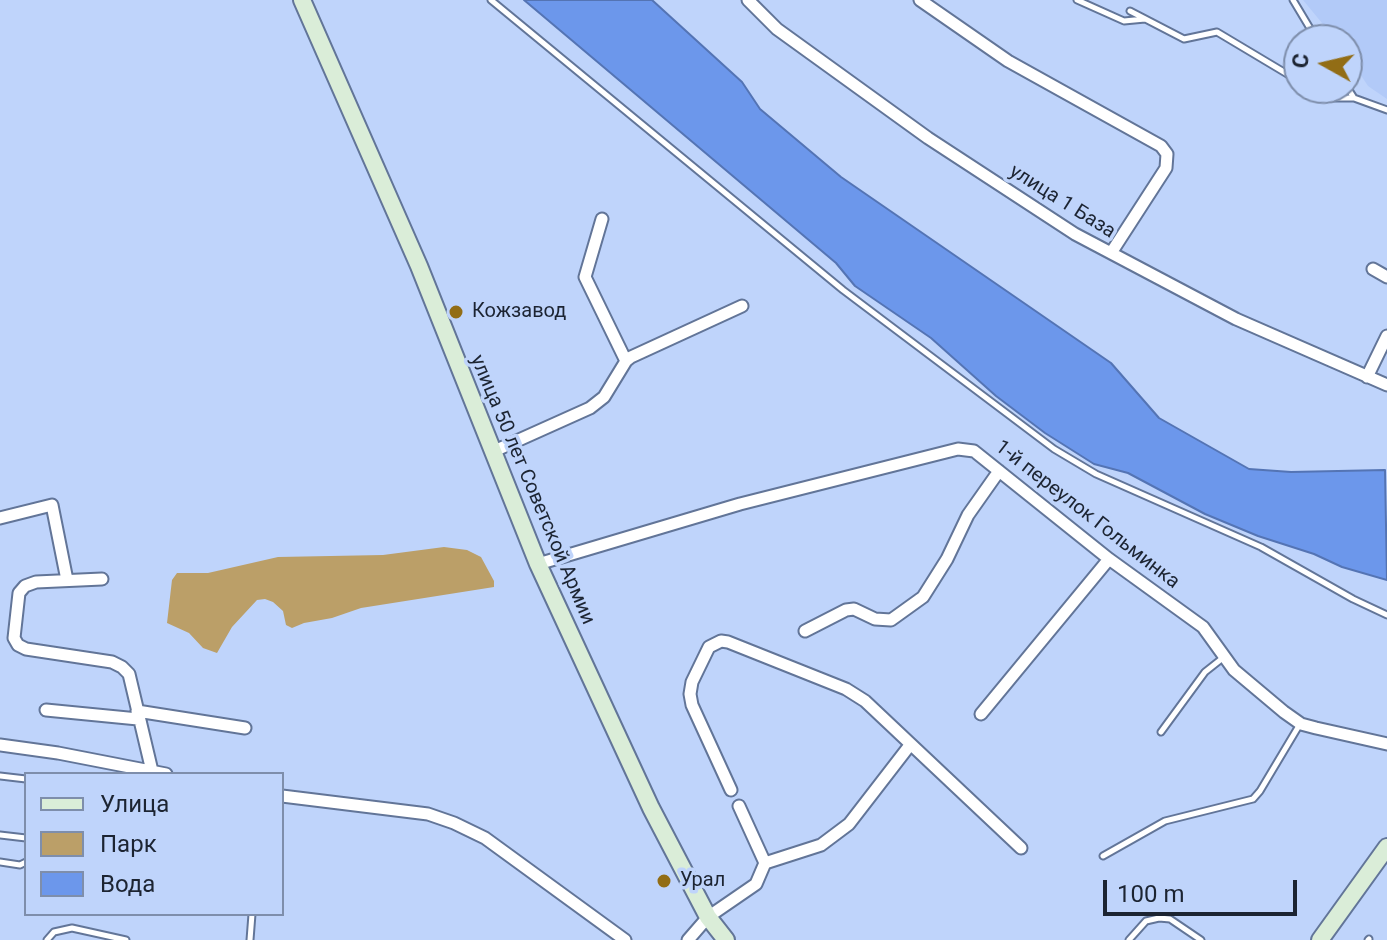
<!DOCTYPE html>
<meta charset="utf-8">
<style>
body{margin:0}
#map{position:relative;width:1387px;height:940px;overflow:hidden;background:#bfd4fb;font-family:Roboto,sans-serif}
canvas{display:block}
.legend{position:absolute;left:24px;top:772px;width:260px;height:144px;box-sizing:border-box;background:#bfd4fb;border:2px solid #7e8eab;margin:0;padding:10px 14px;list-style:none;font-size:24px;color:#1c2432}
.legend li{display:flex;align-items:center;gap:16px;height:40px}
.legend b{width:40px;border:2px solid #7e8eab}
.north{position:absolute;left:1283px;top:24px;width:80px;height:80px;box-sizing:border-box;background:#bfd4fb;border:2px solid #7e8eab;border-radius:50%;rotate:278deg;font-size:22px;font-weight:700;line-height:32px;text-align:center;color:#1c2432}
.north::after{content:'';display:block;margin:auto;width:28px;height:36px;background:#926d15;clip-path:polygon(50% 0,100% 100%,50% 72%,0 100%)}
.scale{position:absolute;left:1103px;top:880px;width:194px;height:36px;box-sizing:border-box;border:4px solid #1c2432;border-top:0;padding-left:10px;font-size:24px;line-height:28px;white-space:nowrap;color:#1c2432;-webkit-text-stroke:6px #bfd4fb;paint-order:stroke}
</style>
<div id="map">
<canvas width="1387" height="940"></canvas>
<ul class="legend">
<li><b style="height:10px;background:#daedd8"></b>Улица</li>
<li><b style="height:22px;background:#bb9f68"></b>Парк</li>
<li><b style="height:22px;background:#6c97eb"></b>Вода</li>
</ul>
<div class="north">С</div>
<div class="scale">100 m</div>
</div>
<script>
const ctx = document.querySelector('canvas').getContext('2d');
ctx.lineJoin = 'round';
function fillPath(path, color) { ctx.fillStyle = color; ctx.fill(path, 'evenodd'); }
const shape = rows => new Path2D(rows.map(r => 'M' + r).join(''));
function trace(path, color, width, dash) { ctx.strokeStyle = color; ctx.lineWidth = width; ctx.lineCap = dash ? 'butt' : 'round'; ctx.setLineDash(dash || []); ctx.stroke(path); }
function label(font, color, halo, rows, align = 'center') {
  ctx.font = font + ' Roboto,sans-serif'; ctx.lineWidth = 7; ctx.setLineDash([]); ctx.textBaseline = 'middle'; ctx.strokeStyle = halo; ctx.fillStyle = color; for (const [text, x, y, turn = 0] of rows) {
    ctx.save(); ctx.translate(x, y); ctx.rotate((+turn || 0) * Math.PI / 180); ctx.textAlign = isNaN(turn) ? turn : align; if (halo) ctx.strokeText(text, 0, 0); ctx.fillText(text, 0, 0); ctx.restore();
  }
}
fillPath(shape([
 [1303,0,1387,0,1387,99,1368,86,1347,54,1347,40,1336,40]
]), '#b2caf8');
fillPath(shape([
 [444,547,467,550,481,557,494,581,494,587,361,608,332,618,304,623,292,628,286,625,283,611,273,602,265,599,257,600,232,627,217,653,203,648,189,633,167,623,172,580,177,573,208,573,278,557,383,555]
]), '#bb9f68');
const water = shape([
 [524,0,652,0,742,82,760,109,841,177,1111,363,1159,418,1249,469,1291,472,1385,470,1387,580,1342,567,1314,554,1258,536,1205,514,1128,473,1094,464,1045,433,996,396,931,338,855,286,836,263,524,0]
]);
fillPath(water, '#6c97eb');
trace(water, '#5474b4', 2);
const lane = shape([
 [491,0,843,290,1054,449,1096,474,1261,547,1353,599,1387,615],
 [1077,0,1124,21,1145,19],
 [1293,0,1317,40],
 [1130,11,1184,39,1217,32,1299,81],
 [1347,87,1354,98,1387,110],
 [1311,88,1327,98,1353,98],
 [1161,732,1205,672,1224,657],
 [0,776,26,779],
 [0,835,26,838],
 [1103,856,1165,821,1253,799,1260,791,1300,724],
 [0,862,20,865,26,862],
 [47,940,54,932,72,928,126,940],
 [250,940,252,914],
 [1129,940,1146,921,1159,918,1170,919,1201,940],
 [1368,940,1369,939]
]);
const street = shape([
 [748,0,777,29,928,138,1075,234,1236,319,1387,385],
 [920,0,1008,61,1161,146,1167,154,1166,168,1111,253],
 [602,219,585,277,626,361],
 [1373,269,1387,277],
 [1367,377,1387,336],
 [492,452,590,408,604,397,626,361,631,357,742,306],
 [0,518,52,505,67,580],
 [538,564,740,504,958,449,974,451,1109,559,1203,627,1234,670,1284,712,1301,724,1316,728,1387,744],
 [102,579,36,582,25,586,19,593,14,638,18,645,26,649,112,662,122,667,129,674,152,771],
 [805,631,846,610,854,609,875,619,891,620,923,597,947,559,968,515,999,471],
 [46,710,138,719],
 [137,711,245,728],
 [981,714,1109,559],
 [0,745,58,753,166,774],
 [731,790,692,705,690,694,692,682,709,647,721,641,728,642,846,689,865,701,1021,848],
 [282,796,428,814,454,823,485,838,625,940],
 [739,806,765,863],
 [688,940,708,917,756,884,765,863,821,845,849,824,910,745]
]);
const secondary = shape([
 [302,0,419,266,538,564,651,808,708,917,726,940],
 [1320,940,1387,847]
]);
trace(lane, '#627598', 9);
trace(street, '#627598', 15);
trace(secondary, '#627598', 20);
trace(lane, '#fff', 5);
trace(street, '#fff', 11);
trace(secondary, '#daedd8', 16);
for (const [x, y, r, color] of [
 [456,312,8,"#926d15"],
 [664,881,8,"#926d15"]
]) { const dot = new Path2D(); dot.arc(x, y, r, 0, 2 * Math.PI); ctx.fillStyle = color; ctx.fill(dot); trace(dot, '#bfd4fb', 3); }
label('20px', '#1c2432', '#bfd4fb', [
 ["улица 1 База",1062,202,32],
 ["улица 50 лет Советской Армии",532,490,67],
 ["1-й переулок Гольминка",1087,515,38]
]);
label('20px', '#1c2432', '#bfd4fb', [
 ["Кожзавод",472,312],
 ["Урал",680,881]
], 'left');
</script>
